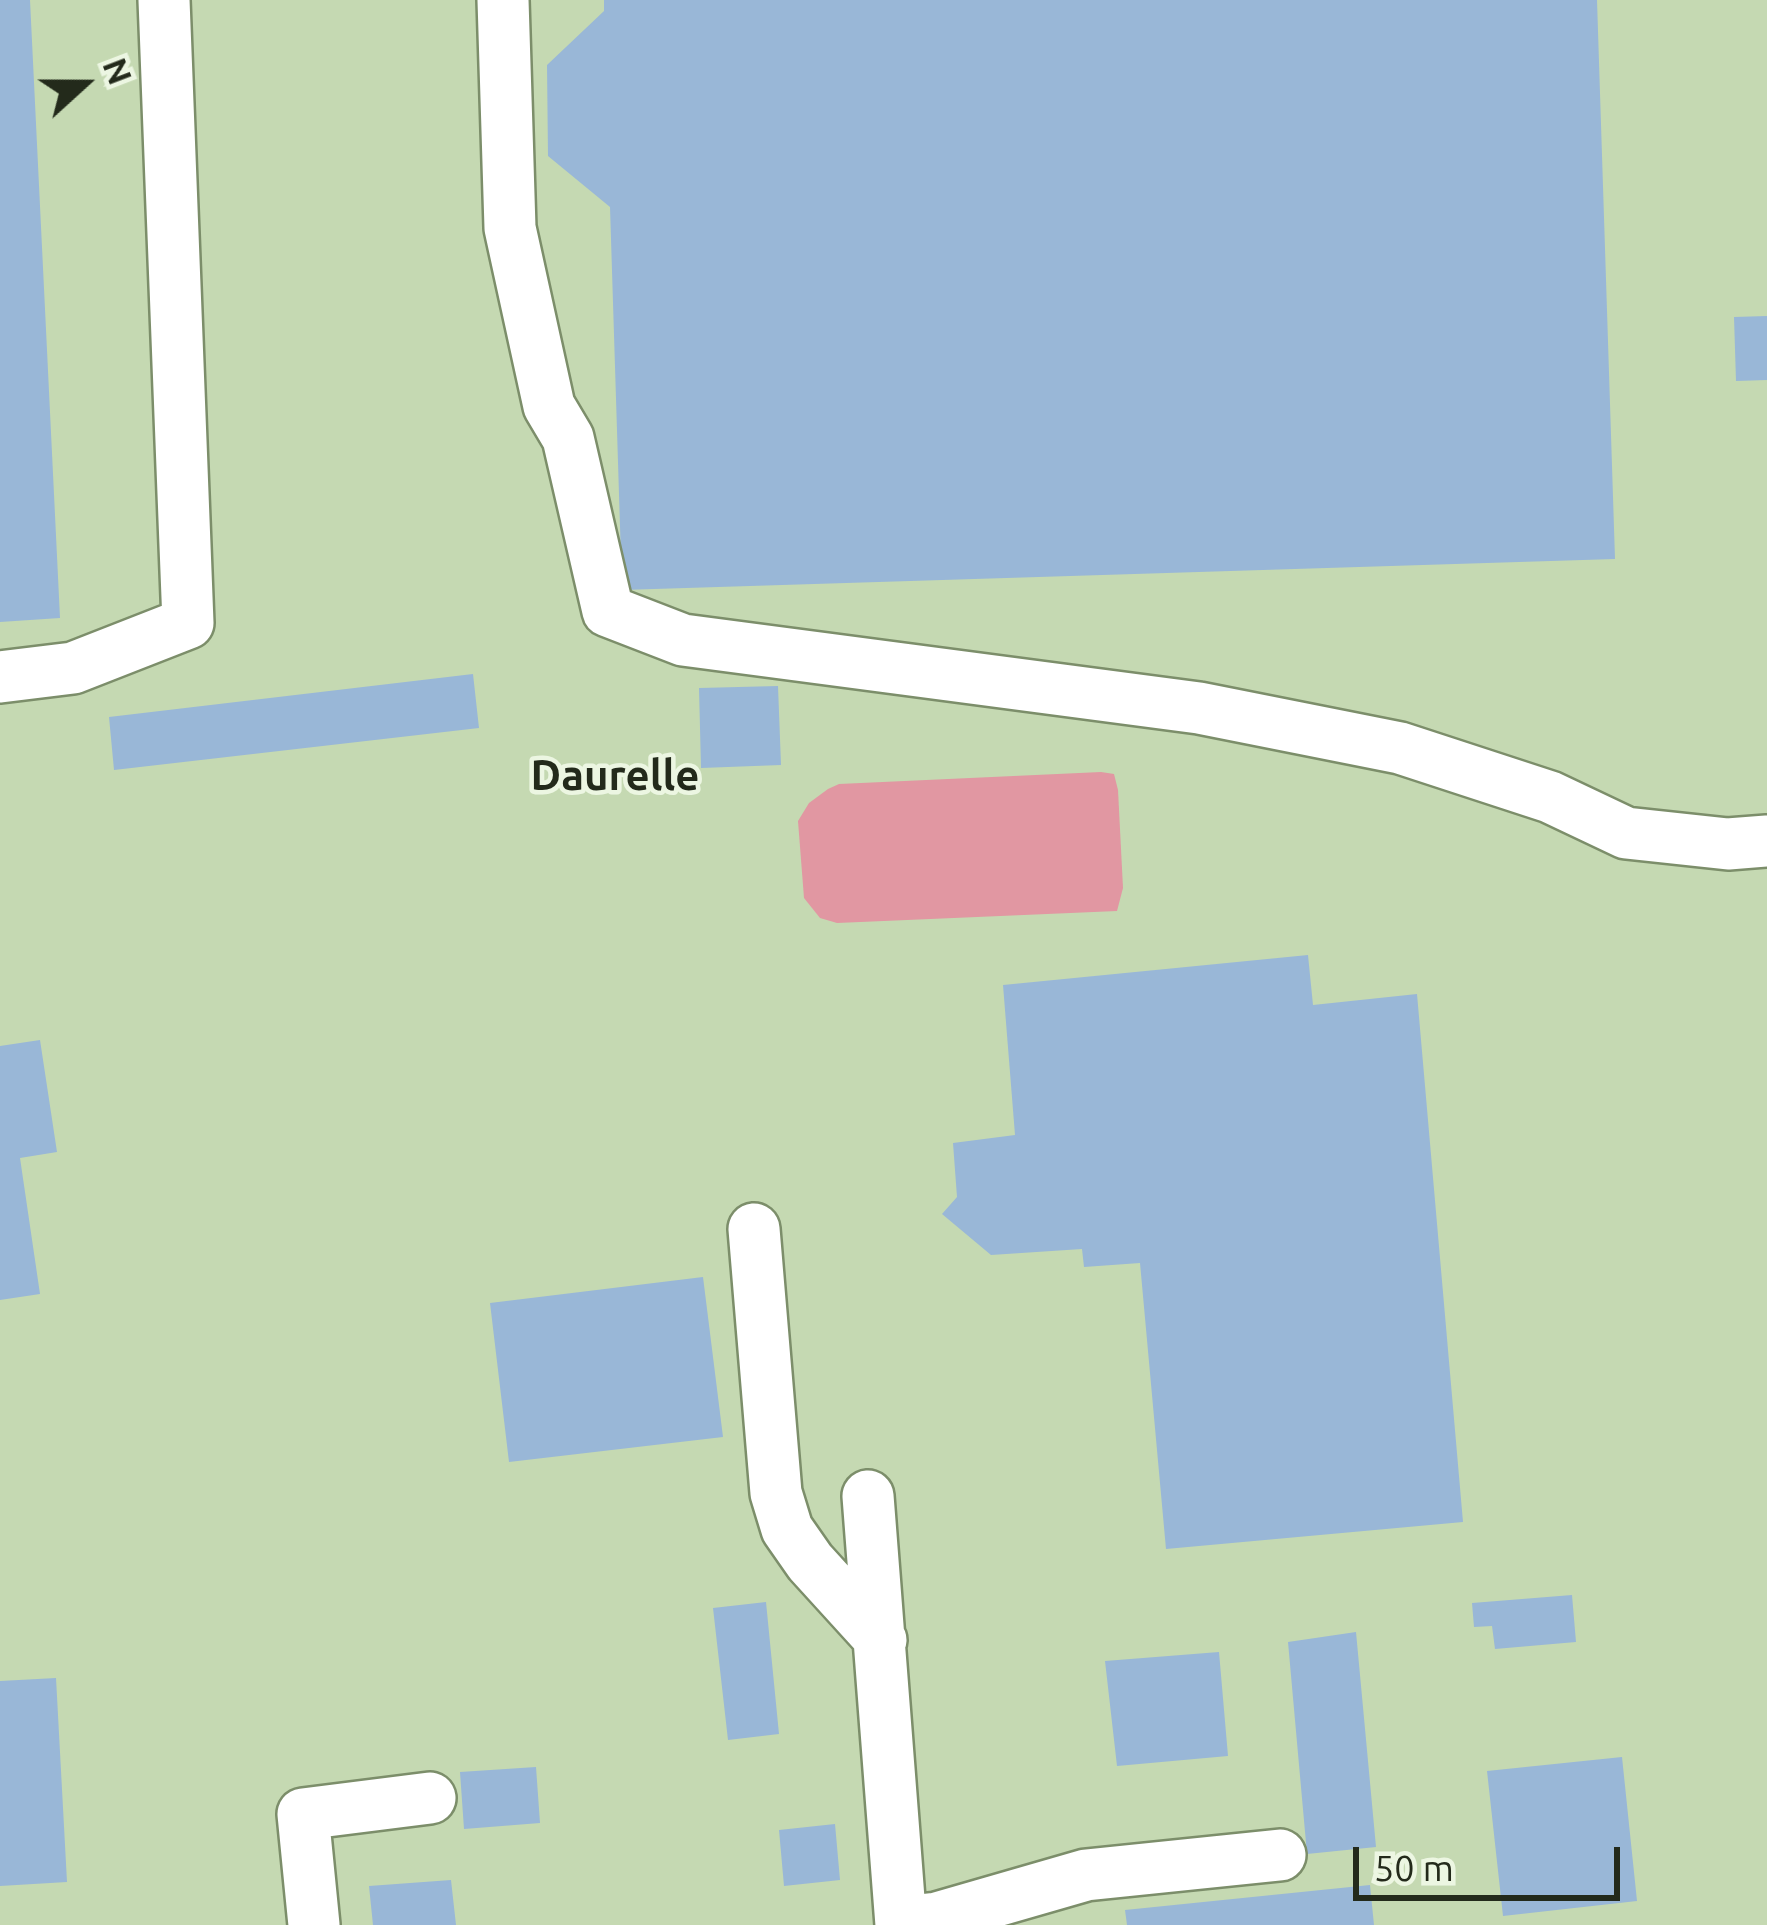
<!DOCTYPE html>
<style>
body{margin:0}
#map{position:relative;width:1767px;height:1925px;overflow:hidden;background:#c5d9b2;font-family:Ubuntu,sans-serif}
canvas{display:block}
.north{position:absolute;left:24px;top:24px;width:120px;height:120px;-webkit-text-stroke:9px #ecf6e2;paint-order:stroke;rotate:69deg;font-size:33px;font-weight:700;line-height:48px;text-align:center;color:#232a1b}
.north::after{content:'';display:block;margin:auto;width:42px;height:54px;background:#232a1b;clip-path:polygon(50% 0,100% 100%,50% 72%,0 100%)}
.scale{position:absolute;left:1353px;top:1847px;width:267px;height:54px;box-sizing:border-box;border:6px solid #232a1b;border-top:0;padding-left:15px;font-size:36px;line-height:42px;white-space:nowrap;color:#232a1b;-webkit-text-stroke:9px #ecf6e2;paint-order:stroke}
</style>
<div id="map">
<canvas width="1767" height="1925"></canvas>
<div class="north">N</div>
<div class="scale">50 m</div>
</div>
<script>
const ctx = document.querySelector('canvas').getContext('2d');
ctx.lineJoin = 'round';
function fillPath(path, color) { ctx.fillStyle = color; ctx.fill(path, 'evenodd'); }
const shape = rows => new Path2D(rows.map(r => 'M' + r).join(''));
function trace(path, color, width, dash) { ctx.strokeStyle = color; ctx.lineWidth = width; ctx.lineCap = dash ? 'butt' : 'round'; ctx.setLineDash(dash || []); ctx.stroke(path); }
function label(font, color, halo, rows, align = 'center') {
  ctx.font = font + ' Ubuntu,sans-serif'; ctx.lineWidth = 9; ctx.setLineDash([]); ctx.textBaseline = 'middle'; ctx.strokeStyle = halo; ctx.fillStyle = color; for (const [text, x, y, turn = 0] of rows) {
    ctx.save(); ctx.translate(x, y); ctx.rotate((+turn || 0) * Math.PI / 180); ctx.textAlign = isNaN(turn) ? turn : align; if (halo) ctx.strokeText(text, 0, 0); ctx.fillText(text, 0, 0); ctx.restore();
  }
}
fillPath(shape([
 [1101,772,1114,774,1118,790,1123,888,1117,911,837,923,820,918,804,898,798,821,809,803,828,789,839,784]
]), '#e197a2');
fillPath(shape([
 [0,0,30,0,60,618,0,622],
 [604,0,1597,0,1615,559,622,590,610,207,548,156,547,65,604,11],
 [1767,316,1767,380,1736,381,1734,317],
 [473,674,479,728,114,770,109,717],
 [778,686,781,765,701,768,699,688],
 [1308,955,1313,1005,1417,994,1463,1522,1166,1549,1140,1263,1084,1267,1082,1249,991,1255,942,1214,957,1197,953,1143,1015,1135,1003,985],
 [40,1040,57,1152,20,1158,40,1294,0,1300,0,1046],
 [703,1277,723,1437,509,1462,490,1303],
 [1572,1595,1576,1642,1495,1649,1492,1626,1474,1627,1472,1603],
 [766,1602,779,1734,728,1740,713,1608],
 [1356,1632,1376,1847,1307,1854,1288,1642],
 [1219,1652,1228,1756,1117,1766,1105,1661],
 [56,1678,67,1882,0,1886,0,1681],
 [1622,1757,1637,1901,1503,1916,1487,1771],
 [536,1767,540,1823,464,1829,460,1772],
 [835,1824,840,1880,784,1886,779,1830],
 [451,1880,456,1925,373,1925,369,1886],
 [1370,1885,1374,1925,1127,1925,1125,1910]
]), '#99b7d7');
const minor = shape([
 [503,0,510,228,549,406,568,438,608,611,683,640,1199,708,1400,748,1550,797,1626,833,1728,844,1767,841],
 [0,677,73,668,188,623,164,0],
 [754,1229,776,1493,787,1529,810,1562,881,1640],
 [868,1496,901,1925],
 [901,1922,937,1918,1086,1875,1280,1855],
 [314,1925,303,1814,430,1798]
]);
trace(minor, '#7c8e6a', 56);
trace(minor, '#fff', 51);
label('bold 42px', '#232a1b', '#ecf6e2', [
 ["Daurelle",615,776]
]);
</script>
